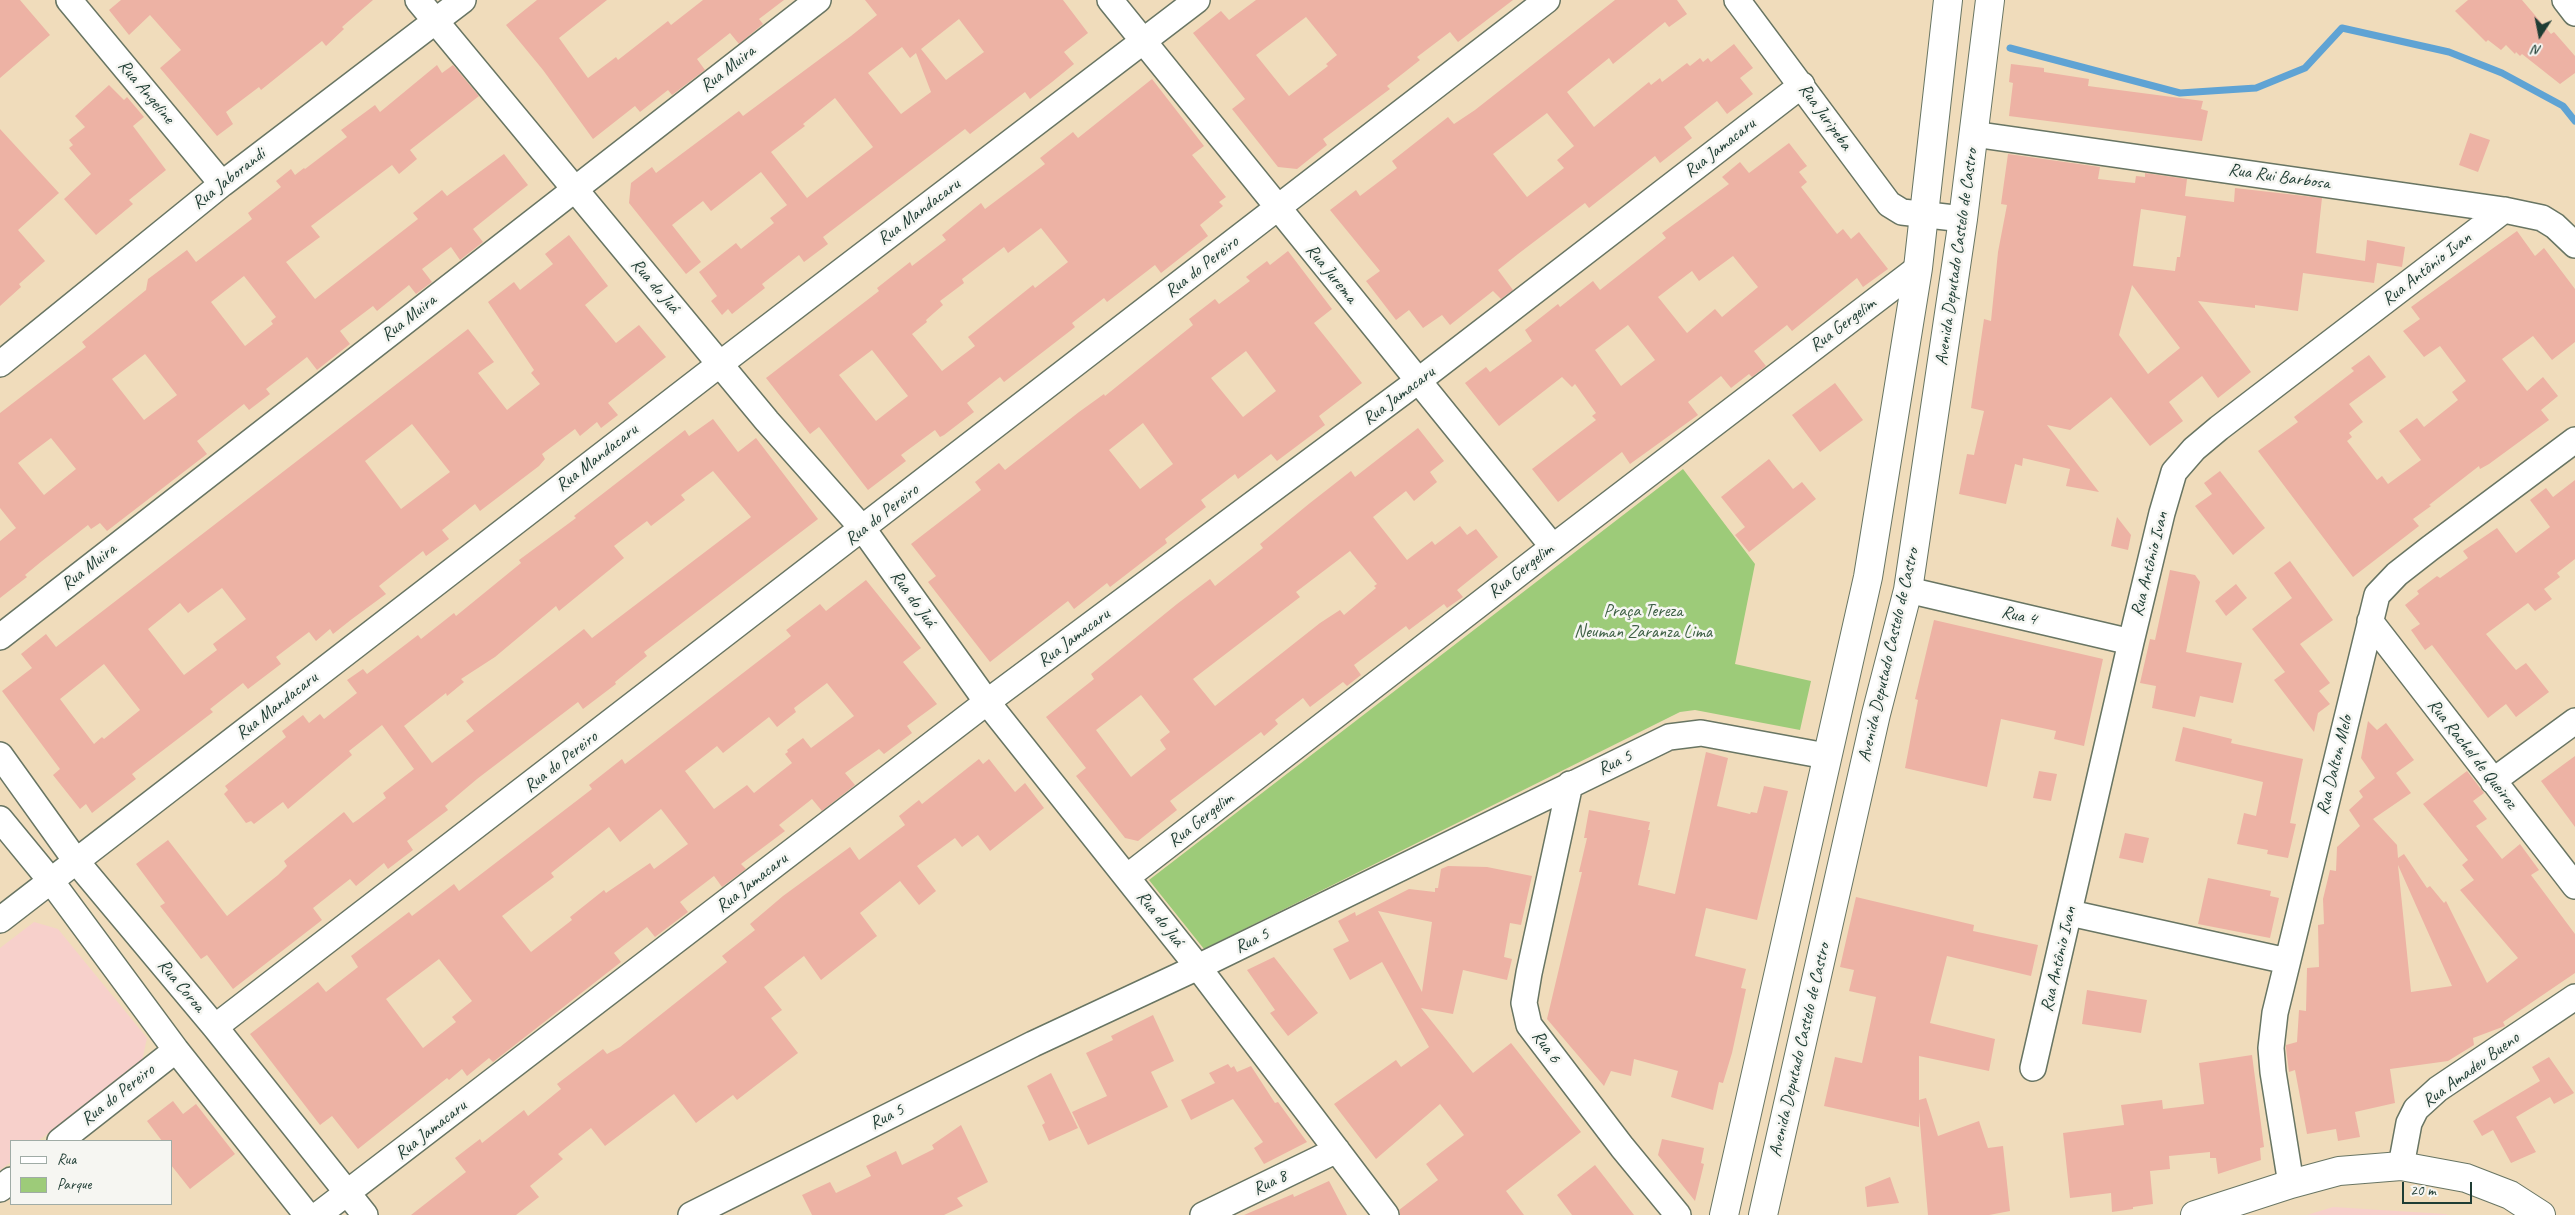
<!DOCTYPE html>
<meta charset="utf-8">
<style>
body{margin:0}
#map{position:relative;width:2575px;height:1215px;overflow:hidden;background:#f0dcbb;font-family:Caveat,sans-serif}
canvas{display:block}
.legend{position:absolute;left:10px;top:1140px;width:162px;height:65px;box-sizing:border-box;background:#f6f6f2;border:1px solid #a0aca6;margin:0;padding:6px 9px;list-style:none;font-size:15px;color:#1f3d34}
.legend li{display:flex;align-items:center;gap:10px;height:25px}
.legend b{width:25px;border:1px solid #a0aca6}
.north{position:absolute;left:2515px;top:10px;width:50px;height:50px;-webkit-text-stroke:4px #f6f6f2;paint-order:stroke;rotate:191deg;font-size:14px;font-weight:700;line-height:20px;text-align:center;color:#1f3d34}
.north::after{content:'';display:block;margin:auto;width:18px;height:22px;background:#1f3d34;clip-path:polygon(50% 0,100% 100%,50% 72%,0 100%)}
.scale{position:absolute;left:2402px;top:1182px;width:70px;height:22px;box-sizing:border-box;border:2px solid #1f3d34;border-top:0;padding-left:6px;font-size:15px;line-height:18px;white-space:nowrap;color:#1f3d34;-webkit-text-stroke:4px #f6f6f2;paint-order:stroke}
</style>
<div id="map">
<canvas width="2575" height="1215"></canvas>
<ul class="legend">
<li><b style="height:6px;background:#fff"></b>Rua</li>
<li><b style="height:14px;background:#9dcb79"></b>Parque</li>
</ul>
<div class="north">N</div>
<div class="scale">20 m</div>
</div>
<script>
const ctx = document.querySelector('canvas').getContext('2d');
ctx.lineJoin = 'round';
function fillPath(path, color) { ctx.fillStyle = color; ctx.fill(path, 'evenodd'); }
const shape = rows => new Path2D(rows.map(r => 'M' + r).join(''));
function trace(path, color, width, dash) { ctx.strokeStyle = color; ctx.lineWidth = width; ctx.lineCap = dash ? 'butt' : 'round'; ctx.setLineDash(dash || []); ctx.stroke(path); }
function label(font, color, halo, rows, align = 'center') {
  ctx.font = font + ' Caveat,sans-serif'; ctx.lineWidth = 5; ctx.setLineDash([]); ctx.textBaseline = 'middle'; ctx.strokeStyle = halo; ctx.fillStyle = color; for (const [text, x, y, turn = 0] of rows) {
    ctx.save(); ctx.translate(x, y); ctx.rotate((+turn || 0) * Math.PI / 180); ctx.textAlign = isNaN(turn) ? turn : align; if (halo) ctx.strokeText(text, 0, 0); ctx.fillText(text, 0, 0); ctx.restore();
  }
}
fillPath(shape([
 [34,922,58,929,147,1038,142,1061,38,1141,11,1141,11,1162,0,1170,0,948],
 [2333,1207,2445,1214,2448,1215,2307,1215]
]), '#f7d0cb');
fillPath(shape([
 [1683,469,1755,564,1735,664,1811,681,1800,730,1695,710,1680,712,1204,949,1149,880]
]), '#9dcb79');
trace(shape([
 [2010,48,2180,93,2256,88,2305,68,2342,28,2449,52,2502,73,2563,106,2575,121]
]), '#5fa3d4', 7);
fillPath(shape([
 [0,0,20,0,50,35,0,78],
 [121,0,373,0,342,27,344,29,326,46,322,41,261,90,259,87,226,112,233,124,217,136,160,68,181,50,150,15,129,35,109,10],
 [537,0,607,0,559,38,588,78,616,57,618,60,668,21,671,25,703,0,784,0,759,19,763,24,739,44,730,33,697,59,705,70,672,95,668,90,640,112,635,106,593,139,543,70,506,25],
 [865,0,1063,0,1088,33,1064,52,1074,64,1052,82,1030,99,1025,92,970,134,965,129,823,237,828,244,804,262,799,255,762,284,765,288,732,314,728,309,722,315,711,301,717,296,699,272,736,243,741,249,774,223,770,218,787,205,761,172,711,211,703,201,672,225,701,262,686,274,629,203,631,183,652,167,656,173,739,111,743,116,851,36,877,15],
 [959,19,984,52,946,80,921,49],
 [902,47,910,58,916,53,931,92,901,114,868,73],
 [835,98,873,147,807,198,771,152,805,126,803,124],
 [1256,0,1513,0,1458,42,1450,32,1417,57,1420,60,1387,86,1390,89,1323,139,1327,145,1297,169,1278,167,1232,109,1245,99,1193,33,1221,11,1229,20],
 [1306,17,1337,55,1326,64,1328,66,1289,96,1256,55],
 [1615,0,1677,0,1687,14,1669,27,1665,22,1613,64,1609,58,1567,92,1594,127,1649,82,1651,85,1660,78,1662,82,1687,63,1690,66,1700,58,1703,62,1708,58,1711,62,1734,44,1753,68,1740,78,1753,94,1727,114,1717,101,1684,127,1692,138,1660,163,1655,156,1589,208,1585,203,1518,254,1498,270,1513,290,1501,299,1493,291,1450,325,1442,315,1423,328,1409,310,1396,320,1366,281,1380,271,1330,210,1356,190,1360,196,1397,168,1392,161,1448,117,1454,124,1475,110],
 [1547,113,1574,146,1557,160,1564,168,1527,197,1493,154],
 [2468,0,2522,0,2551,34,2554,32,2575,56,2575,73,2560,84,2522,54,2520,56,2516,52,2515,54,2506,45,2501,50,2488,40,2486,42,2455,11],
 [2011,64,2044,68,2044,72,2089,79,2088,86,2203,101,2201,109,2208,111,2202,141,2009,116,2013,83,2009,82],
 [437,65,442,73,453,65,479,96,410,150,417,159,399,174,392,165,311,226,320,237,286,262,315,299,418,219,413,213,442,190,447,196,504,154,528,185,473,229,483,242,460,260,451,247,422,269,432,282,416,294,409,285,377,311,373,306,340,331,350,344,317,370,307,357,266,389,270,394,249,410,244,404,197,441,207,454,107,531,100,523,91,529,88,525,42,561,25,575,27,577,0,598,0,541,16,528,0,508,0,413,86,347,82,342,146,290,148,279,187,250,196,262,252,219,248,213,281,187,276,181,291,169,295,175,304,168,305,169,347,137,341,130,375,105,380,112],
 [244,276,276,317,271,321,273,324,245,346,211,302],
 [145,354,177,395,144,420,112,379],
 [51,438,76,469,44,495,18,463],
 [1152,79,1204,146,1192,155,1226,197,1219,202,1223,206,1200,225,1208,236,1161,273,1155,265,1107,302,1104,298,1072,323,1075,327,1070,331,1004,382,1000,377,967,403,974,412,944,435,940,437,935,430,901,455,906,461,868,490,819,427,810,434,766,378,879,291,877,288,910,262,912,266,946,240,942,235,981,203,985,209,1045,164,1040,158,1073,132,1078,138],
 [1041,228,1068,262,1035,288,1033,285,968,337,975,346,942,371,912,334,927,322,926,320,943,305,940,301,964,283,962,279,1004,247,1008,253],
 [872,350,908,396,876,421,839,375],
 [109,85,124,100,127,97,144,117,133,126,166,170,129,200,133,204,96,235,64,199,91,174,69,148,73,145,69,140,85,127,75,116],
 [0,129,59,193,18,230,45,261,19,284,21,287,0,306],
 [2470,133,2490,140,2478,172,2459,165],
 [1789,143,1807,166,1799,172,1807,182,1801,187,1837,234,1843,229,1851,239,1859,232,1888,269,1863,287,1857,278,1792,331,1787,325,1754,351,1766,366,1752,377,1749,374,1731,388,1721,376,1688,402,1698,415,1630,464,1622,452,1558,502,1532,469,1596,420,1592,416,1596,413,1575,384,1572,387,1562,377,1499,426,1465,383,1486,367,1490,372,1532,341,1525,330,1558,304,1560,307,1593,281,1600,290,1666,238,1662,233,1729,184,1722,177,1740,162,1749,173],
 [1733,256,1758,287,1722,317,1715,309,1687,333,1658,297,1692,271,1699,281],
 [1628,325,1655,360,1621,386,1595,350],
 [2008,154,2100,167,2098,179,2135,183,2136,176,2145,177,2145,173,2187,179,2185,196,2234,202,2235,188,2322,198,2316,253,2365,261,2367,240,2405,247,2402,267,2377,263,2374,283,2303,273,2298,311,2255,305,2255,308,2198,301,2251,372,2218,398,2202,376,2169,402,2183,421,2150,446,2111,397,2070,430,2047,425,2099,492,2066,486,2070,469,2023,458,2022,466,2015,464,2006,504,1959,494,1967,454,1974,455,1984,411,1971,408,1984,319,1991,321,1998,252,2007,205,2001,204],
 [2141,209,2186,216,2180,257,2177,257,2175,271,2133,266],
 [2132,285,2180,348,2148,374,2119,335],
 [2517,231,2535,256,2544,248,2575,289,2575,342,2552,360,2533,336,2502,359,2527,391,2543,377,2558,396,2541,410,2549,420,2489,464,2480,469,2479,466,2429,505,2431,506,2413,519,2419,526,2353,577,2258,451,2298,422,2294,417,2354,371,2351,368,2369,355,2386,377,2349,404,2363,422,2349,433,2352,437,2347,441,2377,480,2382,476,2388,484,2421,460,2399,431,2417,418,2424,427,2458,400,2452,392,2466,381,2440,346,2424,357,2403,331,2420,319,2411,307],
 [569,235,608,286,585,305,616,343,639,325,666,357,608,403,618,415,601,428,597,422,580,436,575,429,542,454,545,459,539,466,480,511,475,504,442,530,449,539,426,556,423,551,379,586,386,594,352,619,333,634,330,629,316,641,309,632,276,657,281,664,248,689,243,683,210,709,213,712,132,774,136,779,92,813,86,804,80,809,53,775,60,769,2,691,32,668,21,654,46,634,56,647,468,329,494,362,478,373,507,410,540,384,531,373,534,370,488,302,514,282,520,290,553,264,545,254],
 [412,424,450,472,401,509,365,461],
 [222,588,246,619,213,644,217,650,184,675,148,629,180,603,188,613],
 [104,664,140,710,104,739,102,737,94,744,60,699],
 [1288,251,1332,309,1314,323,1362,383,1319,416,1325,425,1277,461,1271,454,1238,479,1235,474,1201,500,1206,507,1165,539,1167,543,1110,587,1107,583,1074,609,1068,601,990,662,928,582,936,576,911,544,981,490,975,482,999,463,1005,470,1079,412,1104,394,1105,396,1193,325,1189,319,1215,299,1219,304,1250,281,1246,277,1267,261,1270,265],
 [1246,351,1276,391,1243,417,1211,378],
 [1143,423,1173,464,1140,489,1109,450],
 [1835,383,1863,420,1820,452,1792,415],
 [713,419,738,452,756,438,818,519,644,652,647,656,615,682,616,684,583,709,578,702,477,779,445,806,448,810,407,841,413,850,388,869,384,863,356,886,350,879,313,908,322,920,233,989,207,955,201,959,160,906,165,903,136,864,168,840,227,916,278,875,287,866,284,861,344,812,353,823,359,819,386,798,383,793,414,769,382,725,349,751,352,755,288,809,283,802,254,824,251,821,246,823,224,794,228,790,225,786,286,737,282,731,303,715,309,723,320,714,324,719,357,693,347,680,363,669,367,674,418,635,421,639,454,613,456,616,521,563,519,560,576,518,574,516,685,430,689,436],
 [713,471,751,517,592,638,584,629,466,721,474,731,432,763,404,726,446,693,447,696,464,682,461,679,495,657,556,606,559,611,624,558,614,546,647,521,651,526,685,500,681,495],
 [1418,428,1444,461,1430,472,1437,482,1414,501,1406,491,1373,517,1407,560,1432,541,1435,545,1460,526,1467,535,1476,529,1498,557,1457,590,1463,597,1447,608,1444,604,1409,630,1406,626,1354,665,1361,675,1347,686,1343,682,1310,707,1303,698,1275,720,1278,724,1264,736,1261,732,1170,801,1177,810,1138,841,1125,838,1076,776,1086,768,1046,717,1094,679,1091,674,1177,604,1210,579,1215,586,1263,548,1260,544,1310,503,1351,471,1355,477],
 [1350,551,1377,584,1374,586,1376,588,1344,615,1340,610,1320,623,1215,706,1193,679,1300,597,1296,592],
 [1141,695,1170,732,1160,740,1166,749,1131,777,1096,730],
 [1769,459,1793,489,1802,482,1816,499,1749,552,1735,535,1745,527,1721,497],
 [2220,471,2265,528,2233,555,2195,506,2212,494,2204,483],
 [2575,480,2575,559,2557,573,2560,577,2544,589,2552,599,2535,611,2528,603,2486,634,2516,670,2526,663,2549,692,2516,717,2506,704,2488,718,2432,645,2425,650,2411,630,2420,624,2405,605,2419,594,2417,591,2437,576,2440,578,2468,558,2463,551,2497,528,2516,553,2550,527,2530,500,2546,488,2553,497],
 [2117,517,2131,535,2128,550,2111,546],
 [2290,561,2333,620,2300,644,2330,683,2319,691,2330,704,2318,713,2314,732,2274,680,2285,672,2252,629,2292,598,2274,573],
 [2170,570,2195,575,2200,582,2186,652,2242,663,2233,703,2200,696,2195,717,2152,708,2156,686,2140,683,2150,639,2155,640],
 [866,580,921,648,903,662,937,704,907,726,912,733,884,754,879,749,845,773,855,785,822,811,812,799,779,825,785,831,741,864,746,869,722,887,714,876,680,902,688,912,655,937,647,927,614,953,621,962,493,1062,489,1058,467,1076,462,1069,449,1080,447,1078,358,1149,332,1116,320,1125,250,1034,318,982,326,992,358,967,351,956,409,912,412,916,454,884,459,891,592,789,589,785,622,759,625,764,791,636,786,630,820,604,826,611],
 [827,683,854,716,811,748,803,738,787,750,788,752,785,754,792,763,754,793,747,785,714,809,685,771,717,746,723,753,769,717,777,727,796,712,794,708],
 [661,809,688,844,654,869,650,863,606,893,604,890,570,917,572,920,531,952,502,916,554,877,551,873,609,827,620,842],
 [439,959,472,1001,452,1017,456,1022,423,1048,386,999],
 [2236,584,2247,598,2226,616,2215,601],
 [1934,620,2103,659,2084,746,2054,739,2056,731,2001,719,1987,787,1905,768,1918,700,1915,699],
 [2368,721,2377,730,2386,723,2414,760,2396,773,2411,793,2373,819,2397,845,2398,858,2404,854,2427,888,2430,886,2444,903,2446,901,2487,983,2518,958,2460,890,2474,880,2462,865,2468,860,2423,804,2467,771,2484,793,2473,801,2487,819,2476,826,2502,859,2520,844,2539,870,2531,875,2575,934,2575,973,2503,1022,2505,1026,2473,1038,2474,1045,2448,1061,2390,1069,2395,1103,2355,1112,2360,1137,2338,1141,2336,1129,2307,1134,2295,1070,2289,1072,2286,1048,2286,1045,2297,1042,2299,1010,2306,1011,2307,968,2319,967,2318,925,2324,924,2323,899,2330,870,2336,871,2337,847,2360,826,2349,810,2363,797,2359,791,2375,778,2361,758],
 [2398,865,2452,986,2411,992],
 [2183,727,2232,739,2231,743,2303,759,2290,823,2296,824,2288,858,2267,854,2268,850,2237,844,2244,813,2256,816,2263,782,2175,761],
 [1706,752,1728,758,1717,806,1750,814,1751,812,1757,813,1764,786,1788,791,1757,920,1706,908,1695,956,1746,969,1741,988,1746,989,1732,1053,1723,1083,1719,1082,1713,1110,1671,1097,1678,1071,1634,1059,1631,1076,1611,1071,1604,1086,1547,1019,1582,872,1579,872,1587,838,1584,838,1589,810,1650,822,1648,830,1650,830,1638,885,1675,894],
 [2575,756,2575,827,2541,781],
 [979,759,983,764,989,759,1015,792,1025,783,1044,808,990,851,978,835,962,847,955,838,917,866,936,891,919,905,900,881,860,913,877,936,821,980,804,956,764,987,782,1010,771,1018,798,1053,737,1100,733,1095,696,1123,674,1094,605,1146,591,1128,558,1154,563,1159,530,1186,539,1197,516,1215,411,1215,466,1172,455,1158,480,1139,482,1143,524,1110,528,1116,561,1089,557,1084,603,1049,607,1054,620,1047,727,962,722,956,755,930,750,924,783,896,850,847,859,860,905,825,899,816,919,800,922,804],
 [2039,771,2057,774,2051,801,2033,798],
 [2125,833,2149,838,2143,863,2119,858],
 [1448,866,1487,867,1532,876,1521,925,1510,923,1504,957,1512,959,1507,980,1463,970,1453,1014,1421,1008,1473,1073,1511,1043,1581,1132,1506,1191,1524,1215,1400,1215,1399,1210,1438,1180,1426,1164,1464,1135,1440,1104,1376,1159,1334,1104,1396,1060,1401,1067,1429,1047,1382,962,1350,980,1333,949,1349,941,1338,921,1355,912,1356,916,1409,889,1435,892,1435,888,1438,888,1441,869],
 [1378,911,1432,922,1422,992],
 [2208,878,2271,891,2270,896,2279,898,2270,938,2198,924],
 [1856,897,1974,925,1973,931,2038,945,2031,976,1947,956,1930,1023,1995,1039,1989,1071,1919,1056,1919,1100,1926,1098,1938,1136,1979,1121,1988,1148,2003,1146,2010,1211,1989,1215,1928,1215,1919,1112,1919,1127,1824,1106,1835,1057,1862,1063,1876,997,1849,991,1854,970,1840,967],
 [1274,957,1318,1013,1288,1036,1270,1013,1275,1010,1247,970],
 [2087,990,2147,1000,2141,1033,2082,1024],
 [1153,1015,1174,1061,1151,1072,1168,1107,1088,1145,1072,1112,1107,1096,1086,1053,1113,1040,1111,1036],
 [2252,1055,2264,1147,2260,1148,2261,1160,2218,1174,2216,1158,2210,1158,2210,1152,2169,1156,2170,1169,2150,1171,2153,1204,2133,1207,2133,1209,2112,1212,2111,1193,2070,1198,2063,1133,2124,1125,2121,1105,2162,1100,2163,1109,2204,1104,2199,1063],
 [2549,1057,2574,1093,2554,1104,2550,1097,2516,1117,2536,1152,2511,1163,2493,1130,2482,1136,2473,1121,2540,1081,2532,1067],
 [1228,1064,1231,1068,1234,1066,1237,1072,1251,1066,1275,1103,1278,1102,1307,1142,1264,1164,1254,1148,1263,1142,1233,1099,1191,1120,1181,1100,1215,1083,1209,1073],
 [1051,1073,1078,1128,1049,1141,1042,1125,1045,1123,1027,1086],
 [173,1101,183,1114,196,1104,235,1154,190,1189,171,1165,171,1141,162,1141,147,1121],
 [961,1125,988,1182,957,1198,963,1206,944,1215,812,1215,802,1195,830,1182,836,1193,855,1184,871,1176,866,1166,896,1151,902,1165,934,1149,932,1145],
 [1662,1139,1704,1148,1701,1163,1704,1164,1695,1201,1658,1155],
 [1595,1165,1634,1215,1572,1215,1557,1195],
 [1890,1177,1899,1203,1867,1207,1865,1187],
 [1329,1181,1347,1215,1244,1215,1293,1194,1294,1197]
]), '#edb2a4');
const street = shape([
 [69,0,222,184],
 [418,0,767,421,863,529,987,702,1198,967,1386,1215],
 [1110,0,1553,547],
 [1737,0,1889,204,1902,212,1963,219],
 [2565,0,2575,13],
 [1973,134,2504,210,2542,218,2555,226,2575,245],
 [0,364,222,184,463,0],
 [1908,590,2131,642],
 [2370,621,2575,886],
 [0,637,818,0],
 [0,755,76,861,215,1027,365,1215],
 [2493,781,2575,721],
 [1570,784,1529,973,1524,1003,1529,1025,1622,1147,1678,1215],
 [0,819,51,881,176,1050,307,1215],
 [1127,877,1553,547,1918,268],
 [2070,913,2287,961],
 [0,920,720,364,1197,0],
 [215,1027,1547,0],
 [2033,1068,2131,642,2162,513,2174,472,2194,449,2219,428,2504,210],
 [60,1141,176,1050],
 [2401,1166,2409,1123,2416,1109,2438,1089,2575,997],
 [2291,1184,2273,1072,2271,1048,2275,1013,2377,595,2397,574,2429,549,2575,440],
 [0,1189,11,1180],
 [318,1215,987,702,1418,381,1802,85],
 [691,1215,1033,1044,1198,967,1669,737,1701,733,1826,756],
 [1203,1215,1337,1150]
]);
const secondary = shape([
 [1724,1215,1868,577,1918,268,1948,0],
 [1763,1215,1876,714,1908,590,1963,219,1990,0],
 [2195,1215,2291,1184,2339,1171,2401,1166,2466,1178,2510,1195,2541,1215]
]);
trace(street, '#687563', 28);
trace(secondary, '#687563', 30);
trace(street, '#fff', 25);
trace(secondary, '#fff', 28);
label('18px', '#1f3d34', '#f6f6f2', [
 ["Rua Muira",728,69,-38],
 ["Rua Angeline",146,92,50],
 ["Rua Juripeba",1825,117,54],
 ["Rua Jamacaru",1720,148,-38],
 ["Rua Rui Barbosa",2279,177,8],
 ["Rua Jaborandi",229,179,-38],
 ["Rua Mandacaru",919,212,-37],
 ["Avenida Deputado Castelo de Castro",1957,257,-82],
 ["Rua do Pereiro",1202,267,-38],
 ["Rua Antônio Ivan",2427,269,-38],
 ["Rua Jurema",1331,274,51],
 ["Rua do Juá",655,286,50],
 ["Rua Muira",409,318,-38],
 ["Rua Gergelim",1843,325,-37],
 ["Rua Jamacaru",1399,396,-37],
 ["Rua Mandacaru",597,458,-38],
 ["Rua do Pereiro",882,515,-38],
 ["Rua Antônio Ivan",2150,564,-76],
 ["Rua Muira",89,567,-38],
 ["Rua Gergelim",1521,571,-38],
 ["Rua do Juá",913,599,54],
 ["Rua 4",2019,616,13],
 ["Rua Jamacaru",1074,638,-37],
 ["Avenida Deputado Castelo de Castro",1889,655,-77],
 ["Rua Mandacaru",277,706,-38],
 ["Rua Rachel de Queiroz",2472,754,52],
 ["Rua do Pereiro",561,762,-38],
 ["Rua 5",1615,763,-26],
 ["Rua Dalton Melo",2335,765,-76],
 ["Rua Gergelim",1201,820,-38],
 ["Rua Jamacaru",752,883,-38],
 ["Rua do Juá",1160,919,52],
 ["Rua 5",1252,941,-26],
 ["Rua Antônio Ivan",2059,959,-77],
 ["Rua Coroa",181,986,50],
 ["Rua 6",1546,1047,54],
 ["Avenida Deputado Castelo de Castro",1800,1050,-77],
 ["Rua Amadeu Bueno",2471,1070,-36],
 ["Rua do Pereiro",118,1095,-38],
 ["Rua 5",887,1117,-27],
 ["Rua Jamacaru",431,1130,-38],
 ["Rua 8",1270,1183,-26]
]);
label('18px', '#3e6045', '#f6f6f2', [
 ["Praça Tereza",1643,611],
 ["Neuman Zaranza Lima",1643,632]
]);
</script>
